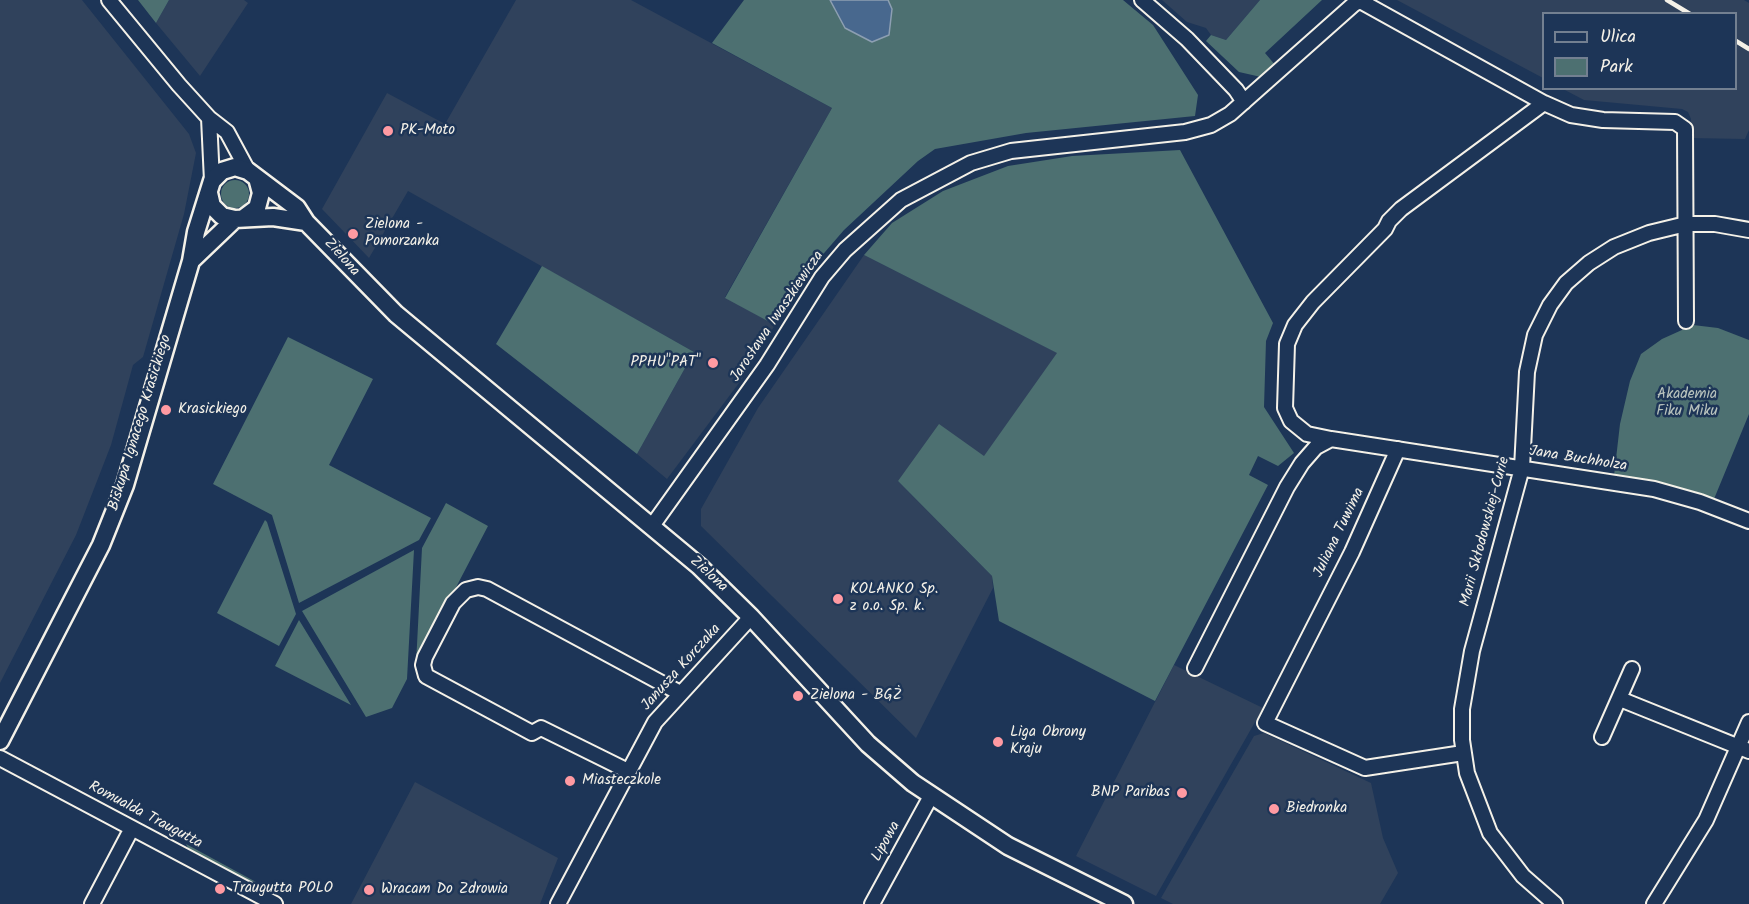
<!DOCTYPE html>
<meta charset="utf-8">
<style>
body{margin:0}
#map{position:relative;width:1749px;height:904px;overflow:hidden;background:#1d3557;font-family:Kalam,sans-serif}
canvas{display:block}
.legend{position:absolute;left:1542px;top:12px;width:195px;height:78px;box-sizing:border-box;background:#1d3557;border:2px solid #738091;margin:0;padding:8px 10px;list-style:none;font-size:18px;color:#f4f1e8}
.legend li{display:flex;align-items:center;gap:12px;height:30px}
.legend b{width:30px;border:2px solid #738091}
</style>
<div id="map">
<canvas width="1749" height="904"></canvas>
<ul class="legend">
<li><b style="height:8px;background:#1d3557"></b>Ulica</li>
<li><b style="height:16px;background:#4d7071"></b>Park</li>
</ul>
</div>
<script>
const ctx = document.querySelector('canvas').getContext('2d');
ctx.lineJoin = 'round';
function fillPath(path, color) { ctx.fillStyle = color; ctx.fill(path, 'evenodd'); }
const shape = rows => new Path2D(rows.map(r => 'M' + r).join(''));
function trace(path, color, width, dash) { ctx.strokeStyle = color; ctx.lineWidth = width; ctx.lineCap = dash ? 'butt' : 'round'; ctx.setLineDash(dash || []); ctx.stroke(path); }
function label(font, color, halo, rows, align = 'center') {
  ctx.font = font + ' Kalam,sans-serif'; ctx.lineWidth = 5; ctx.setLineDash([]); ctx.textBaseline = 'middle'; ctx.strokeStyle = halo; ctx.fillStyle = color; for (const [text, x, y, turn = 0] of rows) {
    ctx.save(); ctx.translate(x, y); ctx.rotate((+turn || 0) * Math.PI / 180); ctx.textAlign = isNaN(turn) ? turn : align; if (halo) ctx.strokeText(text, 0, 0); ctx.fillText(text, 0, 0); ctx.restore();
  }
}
fillPath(shape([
 [0,0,82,0,189,134,196,153,184,214,143,357,133,365,111,445,76,535,0,683],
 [169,0,244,0,248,3,200,76,156,23],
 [516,0,631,0,832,108,725,297,775,325,742,379,667,479,637,454,694,352,408,191,369,258,322,209,387,93,445,124],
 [1162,0,1260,0,1226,40,1211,35,1206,28,1187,22],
 [1397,0,1744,0,1749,3,1749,130,1745,139,1689,138,1691,119,1688,112,1682,109,1584,100,1563,89,1736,88,1736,14,1544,14,1543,78],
 [864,255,1058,353,984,457,898,481,992,576,993,588,916,738,701,526,701,509,758,408],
 [1174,665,1263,708,1156,896,1076,856],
 [1264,733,1371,783,1383,838,1398,873,1380,904,1173,904,1161,898,1254,736],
 [415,782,558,858,540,904,351,904]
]), '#30425c');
fillPath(shape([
 [138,0,169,0,156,23],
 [744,0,1123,0,1153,25,1198,95,1195,116,1026,133,935,149,918,161,844,230,806,274,775,325,725,298,832,108,712,43],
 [1260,0,1322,0,1265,53,1276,66,1261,77,1239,72,1206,41,1211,35,1226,40],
 [1180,150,1273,323,1266,341,1264,407,1294,453,1278,466,1258,456,1249,475,1268,485,1155,701,999,621,992,576,898,481,939,424,984,456,1057,353,864,255,892,223,943,191,1008,166,1072,156],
 '221 194a14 14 0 1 1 28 0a14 14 0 1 1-28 0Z',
 [542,266,694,352,637,454,496,344],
 [1693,325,1718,328,1749,340,1749,414,1714,499,1669,485,1614,476,1620,424,1630,381,1641,354,1662,339],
 [288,337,373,379,329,465,431,518,419,540,299,603,272,515,213,484],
 [446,503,488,526,416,664,422,548],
 [265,520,267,522,296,614,279,646,217,613],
 [414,550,407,679,392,708,366,717,302,611],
 [299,620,351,705,275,666],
 [186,844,256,882,247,881,190,852]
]), '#4d7071');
const water = shape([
 [830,0,888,0,892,9,889,35,872,42,845,28,830,0]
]);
fillPath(water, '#48688e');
trace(water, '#8d9fb2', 1.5);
const minor = shape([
 [109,0,179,85,209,118,227,132,248,171],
 [1142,0,1187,39,1236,90,1244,102],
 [1544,103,1401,209,1389,221,1385,229,1313,302,1295,325,1287,344,1285,408,1291,421,1307,434,1331,439,1654,489,1700,502,1749,521],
 [209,118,212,181],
 [1398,449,1352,552,1265,723,1365,768,1463,753],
 [652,526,767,365,822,277,845,250,901,200,971,163,1011,151,1185,132,1211,125,1230,114,1354,4,1360,1,1544,103,1571,115,1603,120,1675,122,1685,129,1686,321],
 [1195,668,1287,487,1302,463,1316,447,1331,439],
 [1620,699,1749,751],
 [1602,737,1632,669],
 [0,758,275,904],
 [628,771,541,728,532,733,426,676,423,665,425,657,453,603,466,590,478,587,487,589,680,693],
 [92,904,132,828],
 [558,904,655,722,751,617],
 [872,904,931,796],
 [1555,904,1523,876,1490,833,1467,773,1462,740,1462,709,1472,651,1522,468,1527,372,1535,335,1550,305,1566,283,1589,263,1614,247,1649,233,1686,224,1715,224,1749,230],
 [1654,904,1706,820,1749,722]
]);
const tertiary = shape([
 [209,193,212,206,222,216,235,219,273,217,306,222],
 [245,217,257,208,261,193,257,178],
 [191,261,235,219],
 [0,741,101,545,125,485,191,261,196,232,212,181,222,171,235,167,248,171,297,208,306,222,396,314,699,566,751,617,868,744,913,783,1008,846,1124,904]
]);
trace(minor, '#f4f1e8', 18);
trace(tertiary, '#f4f1e8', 21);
trace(minor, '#1d3557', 14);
trace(tertiary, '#1d3557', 16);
trace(shape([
 [1667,0,1690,14],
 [1736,41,1749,49]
]), '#f4f1e8', 4.5);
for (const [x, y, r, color] of [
 [388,131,6,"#ff9aa2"],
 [353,234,6,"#ff9aa2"],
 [713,363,6,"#ff9aa2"],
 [166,410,6,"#ff9aa2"],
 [838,599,6,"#ff9aa2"],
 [798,696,6,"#ff9aa2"],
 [998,742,6,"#ff9aa2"],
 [570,781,6,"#ff9aa2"],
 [1182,793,6,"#ff9aa2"],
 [1274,809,6,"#ff9aa2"],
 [220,889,6,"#ff9aa2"],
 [369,890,6,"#ff9aa2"]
]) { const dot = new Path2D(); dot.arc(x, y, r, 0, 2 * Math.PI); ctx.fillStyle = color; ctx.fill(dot); trace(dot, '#1d3557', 2); }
label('15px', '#f4f1e8', '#1d3557', [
 ["PK-Moto",400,131],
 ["Zielona -",365,225],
 ["Pomorzanka",365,242],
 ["PPHU\"PAT\"",701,363,"right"],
 ["Krasickiego",178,410],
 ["KOLANKO Sp.",850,590],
 ["z o.o. Sp. k.",850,607],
 ["Zielona - BGŻ",810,696],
 ["Liga Obrony",1010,733],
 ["Kraju",1010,750],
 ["Miasteczkole",582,781],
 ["BNP Paribas",1170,793,"right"],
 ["Biedronka",1286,809],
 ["Traugutta POLO",232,889],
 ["Wracam Do Zdrowia",381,890]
], 'left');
label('15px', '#f4f1e8', '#1d3557', [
 ["Zielona",341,258,48],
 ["Jarosława Iwaszkiewicza",778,317,-56],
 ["Biskupa Ignacego Krasickiego",141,423,-73],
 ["Jana Buchholza",1578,460,9],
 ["Marii Skłodowskiej-Curie",1486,532,-75],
 ["Juliana Tuwima",1340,533,-64],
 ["Zielona",708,575,42],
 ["Janusza Korczaka",682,668,-48],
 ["Romualda Traugutta",145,816,28],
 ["Lipowa",887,842,-61]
]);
label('15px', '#bac4be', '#1d3557', [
 ["Akademia",1687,395],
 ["Fiku Miku",1687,412]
]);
</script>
